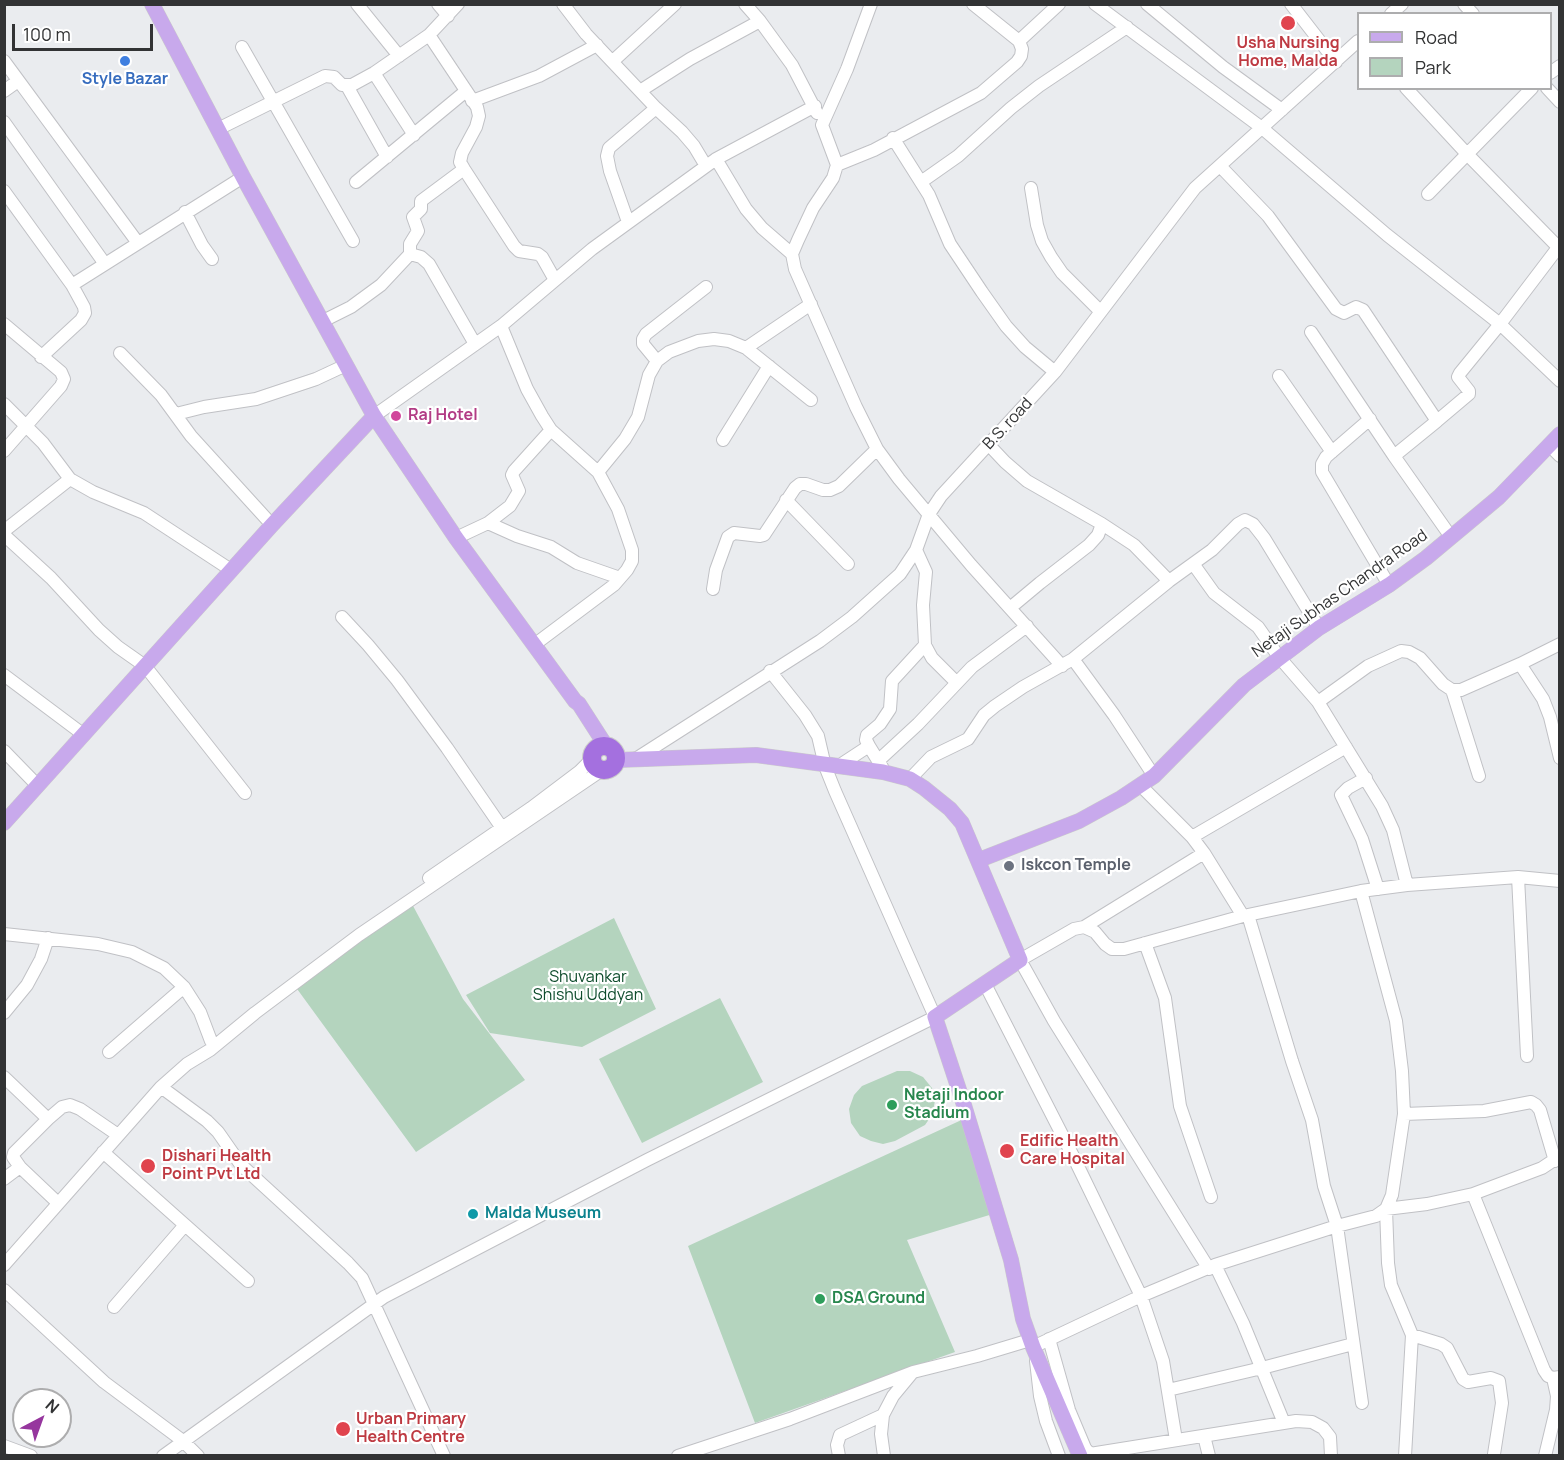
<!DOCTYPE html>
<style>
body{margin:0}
#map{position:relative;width:1564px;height:1460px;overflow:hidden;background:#eaecef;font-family:Manrope,sans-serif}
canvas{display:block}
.frame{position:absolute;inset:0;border:6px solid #323334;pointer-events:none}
.legend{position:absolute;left:1357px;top:12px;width:195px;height:78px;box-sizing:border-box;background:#fff;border:2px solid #adadae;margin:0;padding:8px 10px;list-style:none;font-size:18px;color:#323334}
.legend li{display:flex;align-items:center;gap:12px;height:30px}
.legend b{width:30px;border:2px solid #adadae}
.north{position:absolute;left:12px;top:1388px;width:60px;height:60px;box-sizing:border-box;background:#fff;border:2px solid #adadae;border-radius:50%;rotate:41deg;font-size:16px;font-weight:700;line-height:24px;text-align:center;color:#323334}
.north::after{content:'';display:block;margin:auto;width:21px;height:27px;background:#96369e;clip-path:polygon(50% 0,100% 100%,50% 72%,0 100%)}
.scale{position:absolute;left:12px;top:24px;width:141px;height:27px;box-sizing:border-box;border:3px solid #323334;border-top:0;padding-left:8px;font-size:18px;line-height:21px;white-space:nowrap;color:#323334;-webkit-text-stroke:4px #fff;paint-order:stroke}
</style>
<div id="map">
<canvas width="1564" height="1460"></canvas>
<div class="frame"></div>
<ul class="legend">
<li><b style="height:8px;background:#c8a9ec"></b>Road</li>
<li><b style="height:16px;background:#b4d4be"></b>Park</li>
</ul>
<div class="north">N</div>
<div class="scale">100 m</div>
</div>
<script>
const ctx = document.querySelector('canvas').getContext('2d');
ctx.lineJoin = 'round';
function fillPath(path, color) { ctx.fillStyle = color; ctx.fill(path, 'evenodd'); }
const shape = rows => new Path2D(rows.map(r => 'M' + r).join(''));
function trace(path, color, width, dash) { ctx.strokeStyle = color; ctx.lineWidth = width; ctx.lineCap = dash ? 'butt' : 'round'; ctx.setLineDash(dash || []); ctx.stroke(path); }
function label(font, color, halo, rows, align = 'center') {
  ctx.font = font + ' Manrope,sans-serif'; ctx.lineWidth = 4.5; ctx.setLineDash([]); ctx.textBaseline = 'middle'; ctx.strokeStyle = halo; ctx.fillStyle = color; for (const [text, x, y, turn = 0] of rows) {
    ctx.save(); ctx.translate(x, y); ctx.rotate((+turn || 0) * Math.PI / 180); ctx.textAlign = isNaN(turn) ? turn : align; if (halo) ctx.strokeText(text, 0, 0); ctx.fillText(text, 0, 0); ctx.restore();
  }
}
fillPath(shape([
 [412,904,463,999,525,1080,416,1152,292,982],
 [614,918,656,1009,582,1047,490,1033,466,995],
 [720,998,763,1082,642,1143,599,1059],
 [897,1071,910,1071,923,1077,932,1088,935,1101,932,1115,925,1125,895,1141,883,1144,871,1141,860,1136,851,1123,849,1109,854,1095,862,1086],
 [968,1117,996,1213,907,1240,955,1352,755,1423,688,1246]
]), '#b4d4be');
const minor = shape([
 [357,4,399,56],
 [438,4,448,16],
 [563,4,586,34,656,108,682,132,694,146,706,166],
 [745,4,760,21,792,65,817,113],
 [871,4,847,69,822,125,837,165,833,178,813,208,798,240,792,254,795,269,856,407,877,449,899,479,971,565,1062,666],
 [973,4,1019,41],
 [1095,4,1262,128,1387,235,1500,324,1560,381],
 [1147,4,1223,67,1282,110],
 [1291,4,1336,62],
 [1464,4,1473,14],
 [1391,14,1402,4],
 [429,35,477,107,479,116,476,127,462,153,460,162,464,169,514,246,519,251,538,254,542,257,555,280],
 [242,47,353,241],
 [4,61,138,243],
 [613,61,675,4],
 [374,73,414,135],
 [1550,73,1560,66],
 [347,86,387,157],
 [1406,88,1467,154,1558,247],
 [1547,88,1560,102],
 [4,91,18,81],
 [640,91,690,59,760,21],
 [472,101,539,76,597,45],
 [4,122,105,264],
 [218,129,325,76,334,77,342,85,352,85,374,73,429,35,458,4],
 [893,138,929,195,950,244,982,292,1006,326,1025,347,1055,372],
 [716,159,746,209,762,228,792,254],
 [837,165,874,150,981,93,1017,62,1021,56,1022,49,1019,41,1059,4],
 [1220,166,1268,216,1336,309,1344,313,1356,307,1363,310,1437,421,1394,456,1451,537],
 [356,182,466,91],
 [921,182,958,156,1011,108,1039,86,1127,27],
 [1031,188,1037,225,1042,241,1051,257,1062,273,1100,311],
 [4,191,72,285,243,177],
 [1428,194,1532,88],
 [185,212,202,245,212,259],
 [628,222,610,171,607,156,609,148,656,108],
 [410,254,410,244,418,231,413,217,421,209,421,201,464,169],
 [323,321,351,307,381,285,410,254,421,257,429,264,475,344],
 [4,324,61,372,64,379,61,386,4,451],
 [501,326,527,389,542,416,551,430,598,472,618,509,632,550,632,561,627,570,614,585,534,645],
 [1311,332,1394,456],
 [746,348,811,304],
 [120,353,161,395,191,436,272,525],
 [41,357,81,320,85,313,84,307,72,285],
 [657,361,643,344,643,339,646,334,706,287],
 [1279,376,1332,452],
 [4,404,43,443,70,479,93,492,144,513,231,570],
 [176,414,204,407,256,399,316,379,346,365],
 [374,416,501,326,592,249,716,159,815,106],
 [1370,419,1326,457,1322,464,1322,472,1389,585],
 [1437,421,1469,394,1469,391,1458,377,1460,373,1500,324,1560,245],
 [723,440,769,366],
 [989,445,1005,462,1027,481,1102,524,1134,545,1169,581],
 [1549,445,1560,456],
 [598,472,625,439,638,417,649,375,657,361,669,352,698,341,714,339,729,341,746,348,811,400],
 [786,500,848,564],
 [488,523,517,536,551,547,577,563,620,578],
 [4,531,70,479],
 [4,535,51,578,99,630,118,647,145,666,245,793],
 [456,538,488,523,510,506,519,491,512,475,514,471,551,430],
 [916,550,926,572,923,605,925,645,932,658,956,682],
 [1194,565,1214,593,1258,627,1279,657,1318,702,1368,666,1401,651,1409,652,1420,658,1443,684,1452,690,1461,690,1520,664,1560,644],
 [713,589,716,570,728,537,734,533,760,536,764,535,795,488,800,484,806,484,823,490,830,490,839,486,877,449],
 [1010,608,1040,583,1089,545,1098,535,1102,524],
 [342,617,368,645,397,680,447,748,502,828],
 [1073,659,1114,715,1154,776],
 [1520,664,1543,699,1550,717,1560,758],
 [4,675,84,735],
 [1452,690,1479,776],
 [1318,702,1382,806,1393,830,1407,885],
 [4,751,38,786],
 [634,760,820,641,852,617,900,574,916,550,929,514,941,496,1055,372,1195,188,1358,41],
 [879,760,918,724,972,667,1027,626],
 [837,767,869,746],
 [882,767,869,746,866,740,867,735,880,724,890,709,892,681,925,645],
 [1366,778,1348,788,1341,795,1362,839,1378,889],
 [910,779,931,757,968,739,984,715,995,706,1023,687,1073,659,1169,581,1212,550,1238,524,1245,520,1253,524,1264,538,1319,628],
 [1140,785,1192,837,1204,853,1243,916],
 [1192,837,1346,747],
 [1518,877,1527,1056],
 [429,878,531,808,580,771,592,759],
 [1248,915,1292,1061,1312,1120,1324,1186,1337,1226,1362,1403],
 [1084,927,1204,853],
 [4,934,98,944,132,952,164,968,184,987,200,1012,211,1041],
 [1145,943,1165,998,1180,1106,1211,1197],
 [985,984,1074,1158,1141,1296,1163,1361,1176,1440],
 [4,1013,27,985,41,959,48,938],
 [109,1052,184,987],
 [4,1077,48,1119,62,1107,70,1105,80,1109,118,1135],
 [161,1087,207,1121,218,1132,241,1165,348,1263,362,1278,444,1456],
 [1404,1114,1484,1111,1531,1102,1536,1105,1540,1110,1555,1161],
 [48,1119,14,1153,13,1157,20,1167,58,1203],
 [103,1152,248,1281],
 [4,1179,20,1167],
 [1473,1194,1544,1370,1548,1376,1553,1378,1560,1377],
 [4,1265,161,1087,187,1064,210,1050,255,1013,359,935,602,770],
 [1215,1265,1243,1323,1284,1423],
 [1209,1269,1054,1021,1020,960,1074,929,1084,927,1095,932,1105,944,1112,949,1124,949,1243,916,1361,891],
 [4,1290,104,1382,183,1441,198,1456],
 [114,1307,185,1225],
 [1412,1335,1441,1344,1447,1348,1463,1379,1468,1382,1491,1378,1499,1381,1502,1403,1494,1454],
 [1049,1339,1069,1410,1085,1448,1090,1454,1296,1421,1312,1422,1323,1428,1330,1437,1331,1456],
 [1033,1347,1141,1296,1215,1265,1337,1226,1376,1216,1386,1209,1392,1195,1404,1114,1402,1071,1396,1021,1361,891,1407,885,1518,877,1560,881],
 [1036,1361,1040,1396,1046,1421,1059,1456],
 [1168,1390,1262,1368,1353,1344],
 [1204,1436,1209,1456],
 [4,1446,31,1456],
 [163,1456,384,1297,647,1160,935,1017,835,791,825,766,818,736,805,715,770,671],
 [678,1456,790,1419,913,1372,977,1356,1030,1340],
 [839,1456,837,1445,840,1435,883,1415],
 [884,1456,881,1434,883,1415,893,1396,912,1373],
 [1405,1456,1412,1335,1391,1285,1388,1263,1386,1209,1427,1204,1473,1194,1542,1168,1560,1156],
 [1545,1456,1556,1410,1557,1396,1553,1378]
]);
const major = shape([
 [152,4,243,177,374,416,456,538,575,701,579,704,606,746],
 [617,760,756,755,883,772,910,779,924,788,950,809,962,823,1020,960,935,1017,964,1105,1011,1260,1023,1319,1033,1347,1080,1456],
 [4,823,272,525,374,416],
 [979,860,1079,821,1121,798,1154,776,1244,685,1319,628,1389,585,1426,558,1499,497,1560,434]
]);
const highway = shape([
 '592 758a12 12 0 1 1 24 0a12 12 0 1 1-24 0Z'
]);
trace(minor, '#c0c1c5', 14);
trace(major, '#cacaca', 16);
trace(highway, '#cacaca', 20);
trace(minor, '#fff', 12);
trace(major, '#c8a9ec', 15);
trace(highway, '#a470df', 18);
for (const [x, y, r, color] of [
 [1288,23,8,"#e0444e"],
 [125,61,6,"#3f7fe0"],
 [396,416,6,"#d1479c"],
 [1009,866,6,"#6b7280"],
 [892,1105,6,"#2e9e5b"],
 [1007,1151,8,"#e0444e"],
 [148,1166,8,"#e0444e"],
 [473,1214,6,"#0f9aa8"],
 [820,1299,6,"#2e9e5b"],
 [343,1429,8,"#e0444e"]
]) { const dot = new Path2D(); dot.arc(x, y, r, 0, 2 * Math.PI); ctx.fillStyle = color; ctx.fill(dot); trace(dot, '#fff', 2); }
label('bold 16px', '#be3a42', '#fff', [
 ["Usha Nursing",1288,44,"center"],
 ["Home, Malda",1288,62,"center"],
 ["Edific Health",1020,1142],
 ["Care Hospital",1020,1160],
 ["Dishari Health",162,1157],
 ["Point Pvt Ltd",162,1175],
 ["Urban Primary",356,1420],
 ["Health Centre",356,1438]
], 'left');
label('bold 16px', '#366cbe', '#fff', [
 ["Style Bazar",125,80]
]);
label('bold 16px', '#b23c85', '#fff', [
 ["Raj Hotel",408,416]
], 'left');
label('16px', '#323334', '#fff', [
 ["B.S. road",1008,424,-47],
 ["Netaji Subhas Chandra Road",1340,594,-35]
]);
label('bold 16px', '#5b616d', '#fff', [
 ["Iskcon Temple",1021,866]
], 'left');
label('16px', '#0e4c2c', '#fff', [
 ["Shuvankar",588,978],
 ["Shishu Uddyan",588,996]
]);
label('bold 16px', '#27864d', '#fff', [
 ["Netaji Indoor",904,1096],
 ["Stadium",904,1114],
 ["DSA Ground",832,1299]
], 'left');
label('bold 16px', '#0d838f', '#fff', [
 ["Malda Museum",485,1214]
], 'left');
</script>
